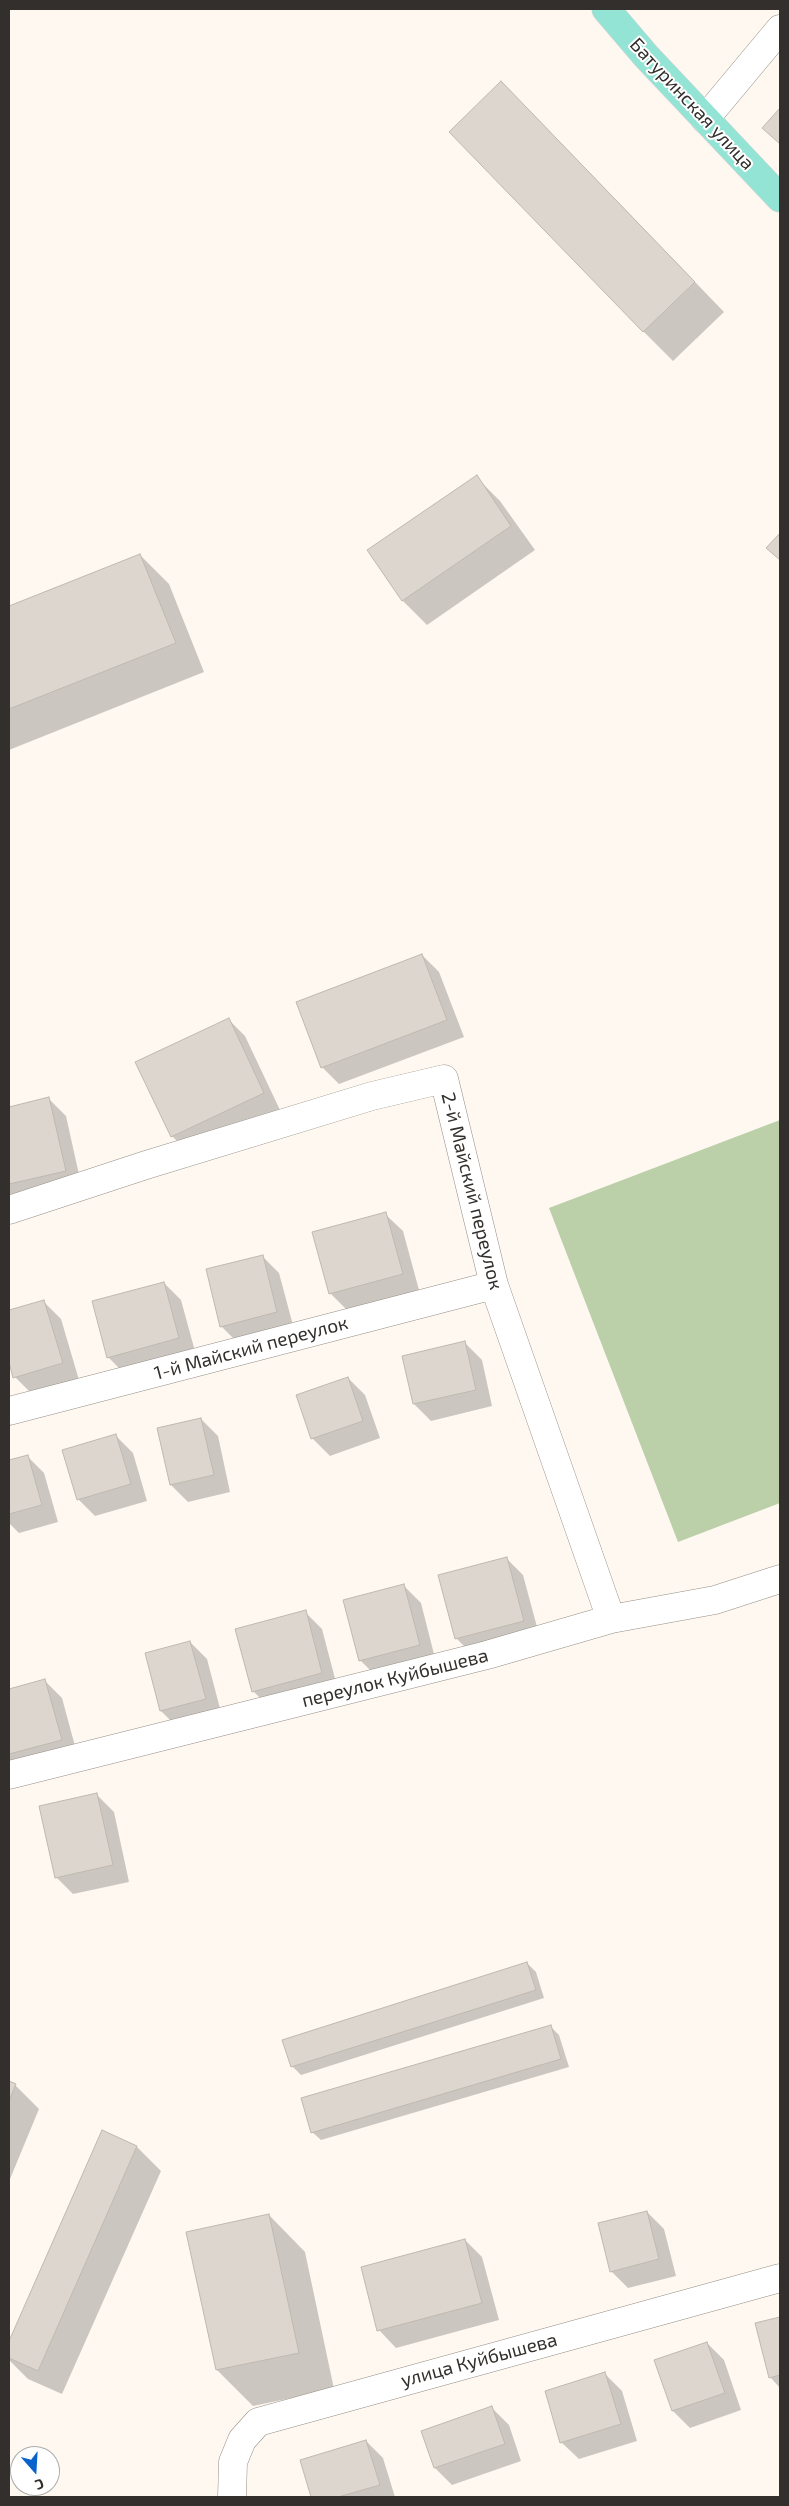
<!DOCTYPE html>
<meta charset="utf-8">
<style>
body{margin:0}
#map{position:relative;width:789px;height:2506px;overflow:hidden;background:#fef8f1;font-family:"Exo 2",sans-serif}
canvas{display:block}
.frame{position:absolute;inset:0;border:10px solid #322f2c;pointer-events:none}
.north{position:absolute;left:10px;top:2446px;width:50px;height:50px;box-sizing:border-box;background:#fff;border:1px solid #adacab;border-radius:50%;rotate:161deg;font-size:14px;font-weight:700;line-height:20px;text-align:center;color:#322f2c}
.north::after{content:'';display:block;margin:auto;width:18px;height:22px;background:#0a63cd;clip-path:polygon(50% 0,100% 100%,50% 72%,0 100%)}
</style>
<div id="map">
<canvas width="789" height="2506"></canvas>
<div class="frame"></div>
<div class="north">С</div>
</div>
<script>
const ctx = document.querySelector('canvas').getContext('2d');
ctx.lineJoin = 'round';
function fillPath(path, color) { ctx.fillStyle = color; ctx.fill(path, 'evenodd'); }
const shape = rows => new Path2D(rows.map(r => 'M' + r).join(''));
function trace(path, color, width, dash) { ctx.strokeStyle = color; ctx.lineWidth = width; ctx.lineCap = dash ? 'butt' : 'round'; ctx.setLineDash(dash || []); ctx.stroke(path); }
function label(font, color, halo, rows, align = 'center') {
  ctx.font = font + ' "Exo 2",sans-serif'; ctx.lineWidth = 4; ctx.setLineDash([]); ctx.textBaseline = 'middle'; ctx.strokeStyle = halo; ctx.fillStyle = color; for (const [text, x, y, turn = 0] of rows) {
    ctx.save(); ctx.translate(x, y); ctx.rotate((+turn || 0) * Math.PI / 180); ctx.textAlign = isNaN(turn) ? turn : align; if (halo) ctx.strokeText(text, 0, 0); ctx.fillText(text, 0, 0); ctx.restore();
  }
}
fillPath(shape([
 [780,1120,780,1503,678,1542,549,1208]
]), '#bbd0a8');
fillPath(shape([
 [531,112,724,312,673,361,643,331],
 [476,477,500,501,535,550,427,625,403,601,369,551],
 [140,555,169,584,204,672,9,750,9,607],
 [422,955,439,972,464,1037,339,1084,322,1067],
 [228,1019,245,1036,280,1110,189,1153,172,1136,137,1063],
 [49,1099,66,1116,82,1188,9,1205,9,1108],
 [385,1214,403,1231,419,1290,347,1310,330,1293],
 [262,1256,279,1273,294,1329,238,1343,221,1326],
 [164,1283,181,1300,196,1355,125,1374,108,1357],
 [44,1302,61,1319,79,1380,32,1394,15,1377,9,1358,9,1312],
 [465,1343,482,1360,492,1406,431,1421,414,1404],
 [348,1378,365,1395,380,1438,330,1456,312,1438],
 [201,1419,218,1436,230,1492,188,1502,171,1485],
 [116,1436,133,1453,147,1501,95,1516,78,1499],
 [27,1456,44,1473,58,1522,19,1533,9,1523,9,1461],
 [506,1558,523,1575,540,1638,473,1655,456,1638],
 [404,1586,421,1603,436,1662,377,1677,360,1660],
 [305,1612,322,1629,338,1690,270,1708,253,1691],
 [190,1642,207,1659,222,1716,178,1728,161,1711],
 [45,1681,62,1698,78,1757,9,1762,9,1690],
 [97,1795,114,1812,129,1882,73,1894,56,1877],
 [527,1963,536,1972,544,1998,301,2075,292,2066],
 [550,2026,559,2035,569,2067,321,2140,312,2132],
 [9,2082,15,2085,39,2109,10,2179],
 [102,2132,137,2147,161,2171,62,2394,28,2379,9,2360,9,2344],
 [647,2212,664,2229,676,2276,628,2288,611,2271],
 [269,2215,305,2252,334,2389,253,2406,217,2370,188,2233],
 [465,2240,482,2257,499,2320,396,2348,379,2330],
 [780,2318,780,2388,770,2377,757,2324],
 [707,2343,724,2360,741,2410,690,2428,673,2411],
 [605,2374,622,2391,637,2441,579,2459,561,2442],
 [492,2408,509,2425,521,2461,452,2485,435,2468,423,2431],
 [366,2441,383,2458,395,2497,312,2497,301,2461]
]), '#0003');
const building = shape([
 [501,81,695,282,643,332,449,132,501,81],
 [780,108,780,144,762,128,780,108],
 [477,475,511,526,402,601,367,550,477,475],
 [780,533,780,560,766,548,780,533],
 [140,554,176,643,9,709,9,606,140,554],
 [422,954,447,1020,321,1068,296,1002,422,954],
 [229,1018,264,1093,171,1137,135,1062,229,1018],
 [49,1097,66,1171,9,1184,9,1107,49,1097],
 [386,1212,403,1274,329,1294,312,1232,386,1212],
 [263,1255,277,1312,220,1327,206,1269,263,1255],
 [164,1282,179,1338,107,1358,92,1301,164,1282],
 [44,1300,63,1363,13,1378,9,1362,9,1310,44,1300],
 [465,1341,476,1390,413,1404,402,1356,465,1341],
 [348,1377,363,1421,311,1439,296,1395,348,1377],
 [201,1418,214,1475,170,1485,157,1428,201,1418],
 [116,1434,131,1484,77,1500,62,1450,116,1434],
 [28,1455,42,1505,9,1514,9,1460,28,1455],
 [507,1557,524,1621,455,1639,438,1575,507,1557],
 [404,1584,420,1645,359,1661,343,1600,404,1584],
 [306,1610,322,1673,252,1692,235,1629,306,1610],
 [190,1641,206,1699,160,1711,145,1653,190,1641],
 [45,1679,62,1740,9,1754,9,1689,45,1679],
 [97,1793,113,1865,55,1878,39,1806,97,1793],
 [527,1962,536,1990,291,2067,282,2040,527,1962],
 [551,2025,561,2059,311,2133,301,2098,551,2025],
 [9,2081,16,2084,9,2101,9,2081],
 [102,2130,137,2146,38,2371,9,2358,9,2341,102,2130],
 [647,2211,659,2259,610,2272,598,2223,647,2211],
 [269,2214,299,2353,216,2370,186,2232,269,2214],
 [465,2239,482,2303,377,2331,361,2267,465,2239],
 [780,2317,780,2375,769,2378,755,2323,780,2317],
 [707,2342,725,2393,672,2411,654,2360,707,2342],
 [605,2372,621,2424,560,2443,545,2391,605,2372],
 [492,2406,505,2444,434,2468,421,2431,492,2406],
 [366,2440,380,2485,338,2497,311,2497,300,2460,366,2440]
]);
fillPath(building, '#ddd6ce');
trace(building, '#beb8af', 1);
const minor = shape([
 [705,119,780,29],
 [9,1210,146,1165,372,1096,444,1079,494,1285,611,1619],
 [9,1411,494,1285],
 [9,1775,487,1655,611,1619,715,1600,780,1579],
 [232,2497,233,2462,242,2440,258,2422,780,2278]
]);
const major = shape([
 [606,9,646,56,780,198]
]);
trace(minor, '#968f87', 29);
trace(major, '#d6d5d5', 29);
trace(minor, '#fff', 28);
trace(major, '#93e4d4', 28);
label('19px', '#322f2c', '#fff', [
 ["Батуринская улица",692,104,47],
 ["2-й Майский переулок",472,1191,76],
 ["1-й Майский переулок",251,1348,-15],
 ["переулок Куйбышева",395,1678,-14],
 ["улица Куйбышева",479,2360,-15]
]);
</script>
